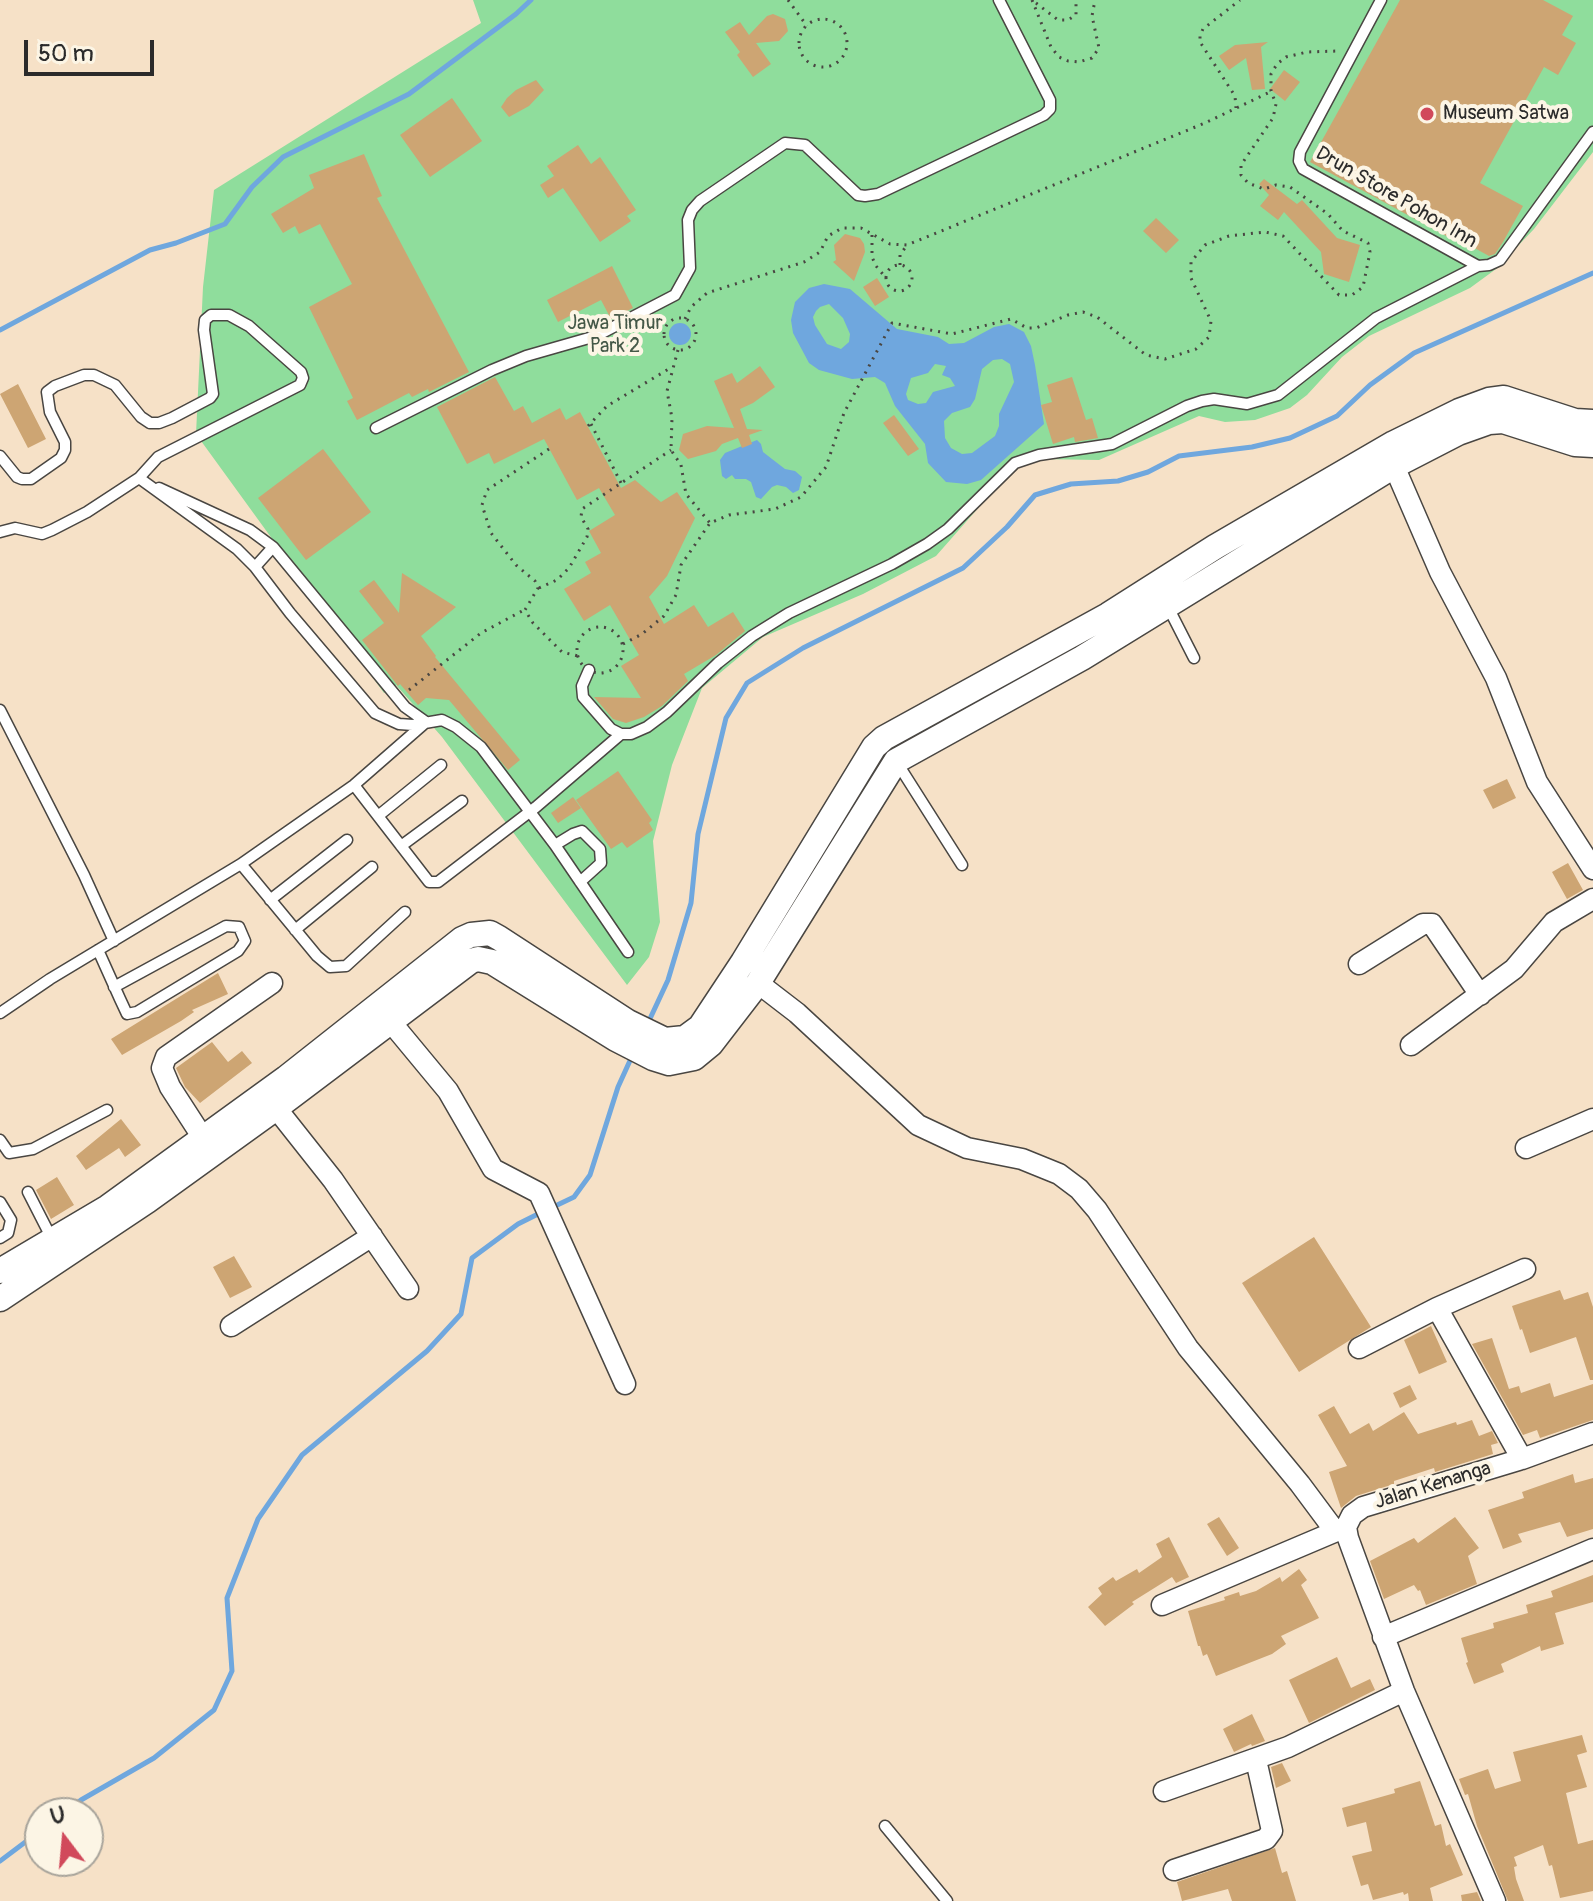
<!DOCTYPE html>
<style>
body{margin:0}
#map{position:relative;width:1593px;height:1901px;overflow:hidden;background:#f6e1c7;font-family:Pangolin,sans-serif}
canvas{display:block}
.north{position:absolute;left:24px;top:1797px;width:80px;height:80px;box-sizing:border-box;background:#fcf5e5;border:2px solid #a8a49b;border-radius:50%;rotate:344deg;font-size:22px;font-weight:700;line-height:32px;text-align:center;color:#2b2b2b}
.north::after{content:'';display:block;margin:auto;width:28px;height:36px;background:#d1495b;clip-path:polygon(50% 0,100% 100%,50% 72%,0 100%)}
.scale{position:absolute;left:24px;top:40px;width:130px;height:36px;box-sizing:border-box;border:4px solid #2b2b2b;border-top:0;padding-left:10px;font-size:24px;line-height:28px;white-space:nowrap;color:#2b2b2b;-webkit-text-stroke:6px #fcf5e5;paint-order:stroke}
</style>
<div id="map">
<canvas width="1593" height="1901"></canvas>
<div class="north">U</div>
<div class="scale">50 m</div>
</div>
<script>
const ctx = document.querySelector('canvas').getContext('2d');
ctx.lineJoin = 'round';
function fillPath(path, color) { ctx.fillStyle = color; ctx.fill(path, 'evenodd'); }
const shape = rows => new Path2D(rows.map(r => 'M' + r).join(''));
function trace(path, color, width, dash) { ctx.strokeStyle = color; ctx.lineWidth = width; ctx.lineCap = dash ? 'butt' : 'round'; ctx.setLineDash(dash || []); ctx.stroke(path); }
function label(font, color, halo, rows, align = 'center') {
  ctx.font = font + ' Pangolin,sans-serif'; ctx.lineWidth = 8; ctx.setLineDash([]); ctx.textBaseline = 'middle'; ctx.strokeStyle = halo; ctx.fillStyle = color; for (const [text, x, y, turn = 0] of rows) {
    ctx.save(); ctx.translate(x, y); ctx.rotate((+turn || 0) * Math.PI / 180); ctx.textAlign = isNaN(turn) ? turn : align; if (halo) ctx.strokeText(text, 0, 0); ctx.fillText(text, 0, 0); ctx.restore();
  }
}
fillPath(shape([
 [473,0,1593,0,1593,152,1534,229,1496,269,1470,288,1369,336,1342,357,1307,395,1290,408,1255,420,1225,422,1199,416,1099,460,1034,459,1023,464,1009,473,936,556,863,594,763,637,702,688,672,765,653,841,660,922,649,957,627,985,442,737,396,685,384,693,196,434,203,287,214,190,481,23]
]), '#8fdd9c');
fillPath(shape([
 [824,284,850,289,897,329,938,337,949,344,964,343,994,327,1009,324,1024,332,1031,346,1035,365,1044,424,981,480,967,484,946,482,928,463,925,444,895,406,885,383,875,377,852,379,819,370,809,363,793,333,791,320,795,302,809,288],
 [829,304,843,318,850,334,849,342,841,349,827,344,815,325,813,317,816,311,820,307],
 [1002,359,1010,364,1014,382,999,414,999,426,995,436,972,453,962,454,951,448,945,438,944,421,952,413,970,407,975,399,982,369,993,360],
 [935,364,946,366,942,375,950,378,955,386,933,392,926,403,918,404,908,400,906,394,911,378,928,373],
 '669 334a11 11 0 1 1 22 0a11 11 0 1 1-22 0Z',
 [757,440,761,444,763,452,772,459,785,469,795,471,802,477,799,490,793,493,786,487,777,485,772,487,761,499,756,497,751,482,746,479,735,479,732,475,726,479,722,476,720,460,725,453]
]), '#6fa7de');
trace(shape([
 [0,330,150,250,176,243,225,224,252,187,283,157,409,94,516,14,531,0],
 [648,1023,668,980,691,903,698,834,726,718,747,683,803,648,963,568,1007,527,1035,495,1071,484,1118,481,1148,472,1179,456,1252,447,1290,438,1337,416,1370,385,1414,353,1593,273],
 [551,1208,574,1197,590,1175,618,1087,633,1054],
 [63,1813,81,1800,154,1758,214,1710,232,1671,227,1598,258,1519,302,1455,427,1351,461,1314,472,1258,518,1224,542,1212],
 [0,1861,40,1831]
]), '#6fa7de', 5);
fillPath(shape([
 [1400,0,1543,0,1573,16,1562,35,1576,43,1558,75,1544,67,1480,183,1523,206,1503,242,1495,254,1489,256,1451,235,1450,238,1310,162],
 [773,14,785,19,788,31,779,41,756,43,771,64,753,77,737,55,740,52,725,32,740,22,749,35,767,16],
 [1268,42,1261,47,1265,89,1252,90,1246,58,1229,70,1219,56,1235,45],
 [1284,70,1300,82,1285,101,1270,89],
 [536,80,544,90,529,106,509,117,501,107,507,98,516,90],
 [452,98,482,141,430,177,400,135],
 [578,145,591,164,600,157,636,210,627,216,631,221,600,242,563,188,548,198,540,185,554,176,547,166],
 [364,154,382,196,377,198,469,372,429,392,428,389,412,397,409,393,357,420,347,401,353,398,309,307,352,284,320,224,299,234,295,226,283,233,271,214,314,188,309,175],
 [1264,179,1297,204,1302,200,1337,238,1360,245,1349,282,1324,274,1321,252,1284,212,1278,220,1260,206,1269,195,1259,184],
 [1156,218,1179,240,1166,253,1143,231],
 [845,234,860,238,864,244,865,252,854,281,833,262,836,260,834,245],
 [612,266,633,308,611,319,601,300,558,322,547,300],
 [877,278,889,297,875,306,863,287],
 [760,366,775,387,753,403,740,409,747,429,763,430,749,435,752,444,742,448,738,438,722,444,716,451,688,459,679,450,683,434,707,426,734,428,714,381,732,373,737,383],
 [495,377,514,411,523,406,532,423,560,408,566,420,580,412,621,488,635,480,661,502,677,492,695,518,667,576,649,597,664,624,694,605,708,627,733,612,745,631,716,655,684,674,688,681,662,706,644,717,626,723,613,719,594,697,641,698,621,666,639,655,610,605,584,621,564,589,591,573,585,562,601,553,589,531,615,515,599,488,577,500,544,439,494,464,489,453,467,464,437,407],
 [1072,377,1086,420,1092,418,1098,438,1075,442,1074,437,1053,444,1041,405,1052,402,1047,385],
 [18,384,46,439,28,448,0,394],
 [894,415,919,449,908,456,883,423],
 [323,449,371,512,306,560,258,498],
 [402,573,456,607,421,636,436,656,435,657,520,760,508,770,449,700,426,698,418,705,400,684,398,686,362,640,384,623,359,591,374,580,399,613],
 [618,771,652,820,649,823,653,830,627,848,622,842,611,849,576,800],
 [1507,779,1516,798,1493,809,1483,790],
 [573,797,581,808,558,823,551,813],
 [1568,863,1583,890,1567,899,1552,872],
 [218,973,228,994,192,1010,194,1012,181,1021,122,1055,111,1039],
 [212,1042,228,1062,242,1051,252,1063,200,1103,185,1087,176,1068],
 [121,1119,141,1145,125,1157,119,1148,86,1170,76,1156],
 [57,1177,74,1205,51,1219,36,1190],
 [1314,1237,1371,1327,1299,1372,1242,1283],
 [234,1256,252,1287,230,1298,213,1267],
 [1560,1290,1564,1300,1588,1292,1593,1307,1593,1380,1590,1380,1576,1337,1530,1353,1522,1329,1520,1330,1512,1306],
 [1431,1326,1447,1362,1419,1374,1404,1340],
 [1492,1338,1509,1389,1519,1386,1521,1393,1550,1383,1554,1397,1593,1384,1593,1420,1540,1438,1537,1430,1523,1435,1472,1344],
 [1410,1385,1417,1399,1400,1408,1393,1393],
 [1334,1406,1350,1434,1369,1423,1373,1431,1404,1412,1418,1434,1456,1422,1457,1425,1472,1420,1479,1436,1492,1431,1498,1443,1491,1445,1493,1454,1435,1472,1434,1468,1394,1481,1394,1484,1356,1496,1341,1508,1329,1472,1347,1466,1318,1415],
 [1573,1474,1575,1483,1593,1478,1593,1529,1567,1537,1560,1522,1518,1534,1522,1542,1503,1549,1488,1510,1524,1498,1522,1492],
 [1219,1517,1239,1548,1227,1556,1207,1524],
 [1455,1517,1479,1548,1468,1556,1477,1584,1426,1605,1420,1590,1418,1591,1414,1585,1384,1599,1370,1561,1414,1538,1418,1543],
 [1169,1537,1189,1577,1176,1583,1172,1577,1132,1602,1134,1604,1105,1626,1088,1607,1102,1594,1098,1588,1113,1577,1116,1581,1137,1569,1139,1573,1162,1557,1156,1544],
 [1299,1569,1307,1580,1301,1585,1319,1618,1281,1636,1286,1644,1272,1654,1216,1676,1207,1654,1203,1656,1200,1646,1198,1646,1188,1611,1225,1600,1224,1597,1239,1592,1240,1596,1256,1591,1280,1577,1282,1582],
 [1593,1575,1593,1602,1555,1613,1564,1644,1541,1651,1540,1646,1501,1664,1504,1672,1474,1684,1466,1663,1468,1662,1461,1638,1494,1628,1493,1623,1528,1613,1526,1605,1553,1597,1551,1591],
 [1337,1657,1351,1688,1370,1679,1375,1690,1309,1723,1289,1680],
 [1252,1714,1265,1741,1252,1746,1251,1744,1234,1752,1223,1729],
 [1582,1735,1587,1752,1577,1755,1587,1787,1566,1793,1578,1844,1593,1840,1593,1891,1560,1898,1552,1865,1549,1866,1543,1845,1514,1857,1517,1866,1514,1867,1516,1879,1524,1901,1508,1901,1477,1826,1468,1794,1465,1795,1459,1779,1488,1769,1495,1789,1521,1781,1513,1752],
 [1282,1763,1291,1781,1276,1788,1271,1767],
 [1420,1781,1435,1826,1441,1824,1446,1846,1450,1844,1463,1875,1430,1888,1433,1901,1409,1901,1408,1893,1404,1895,1403,1892,1373,1900,1368,1884,1361,1886,1352,1856,1372,1851,1366,1822,1347,1827,1342,1808,1395,1793,1394,1789],
 [1275,1848,1282,1873,1287,1871,1296,1901,1232,1901,1228,1889,1182,1901,1177,1882],
 [1477,1892,1481,1901,1462,1901,1461,1895]
]), '#cda573');
const service = shape([
 [1381,0,1300,152,1299,161,1303,169,1478,266,1489,265,1500,260,1593,132],
 [376,428,492,370,526,356,596,336,675,295,690,268,688,220,692,210,700,201,785,143,805,145,858,195,865,196,878,194,1044,115,1050,109,1050,100,999,0],
 [0,456,17,477,22,479,31,479,61,458,65,450,65,442,50,412,47,392,55,386,84,375,94,375,115,385,141,417,150,423,159,423,172,418,210,398,213,394,204,330,205,320,211,315,229,315,249,326,301,372,303,378,300,385,158,457,139,478,87,512,52,530,42,534,15,528,0,532],
 [139,478,237,549,255,567,290,613,375,713,399,724,413,725,442,720,456,727,481,747,555,845,628,952],
 [159,488,250,530,273,547,405,707,426,722],
 [255,567,273,547],
 [1168,607,1194,658],
 [589,670,582,686,583,697,611,729,621,734],
 [0,710,84,875,114,941],
 [896,761,962,865],
 [354,785,429,882,438,882,536,807,621,734,631,734,647,727,667,712,718,663,752,636,789,613,892,564,927,544,948,529,1015,463,1039,455,1112,444,1187,406,1202,401,1214,399,1247,404,1278,395,1376,318,1478,266],
 [378,816,441,765],
 [555,845,573,834,582,831,600,849,601,863,580,882],
 [401,846,462,801],
 [241,864,317,956,330,967,346,966,405,912],
 [270,900,347,840],
 [295,930,372,867],
 [98,950,120,999,127,1014,137,1012,238,951,245,941,239,927,226,926,114,987],
 [0,1013,50,979,241,864,354,785,425,723],
 [0,1140,9,1153,33,1149,107,1110],
 [28,1192,52,1239],
 [0,1202,11,1220,8,1233,0,1238],
 [885,1826,947,1901]
]);
const minor = shape([
 [1394,466,1440,572,1496,678,1537,782,1593,869],
 [1359,964,1423,924,1432,924,1480,995],
 [758,983,797,1013,918,1125,967,1148,1022,1159,1059,1174,1079,1189,1097,1210,1188,1348,1300,1484,1335,1531],
 [390,1021,448,1091,493,1169,539,1193,625,1384],
 [1411,1045,1514,969,1554,922,1593,899],
 [276,1108,333,1180,408,1289],
 [203,1138,170,1087,162,1068,166,1057,272,983],
 [1526,1148,1593,1119],
 [231,1326,372,1236],
 [1359,1348,1437,1308],
 [1522,1459,1437,1308,1525,1269],
 [1162,1605,1346,1527],
 [1383,1637,1593,1549],
 [1164,1791,1288,1747,1404,1691],
 [1174,1870,1266,1839,1272,1831,1256,1760],
 [1495,1901,1404,1691,1348,1538,1346,1527,1352,1515,1363,1507,1522,1459,1593,1433]
]);
const tertiary = shape([
 [0,1271,108,1207,286,1078,462,939,471,935,490,933,499,938,628,1022,665,1040,685,1038,700,1027,743,962,874,747,884,738,1108,615,1215,547,1394,443,1459,411,1489,400,1504,398,1575,421,1593,422],
 [0,1299,147,1201,276,1108,471,961,478,959,492,962,616,1039,653,1058,669,1063,694,1058,711,1044,758,983,896,761,1082,658,1394,466,1458,433,1489,422,1503,421,1575,444,1593,445]
]);
trace(service, '#494642', 13);
trace(minor, '#494642', 23);
trace(tertiary, '#494642', 27);
trace(shape([
 [788,0,807,26],
 [1032,0,1051,47,1059,57,1068,61,1079,62,1092,58,1099,48,1092,16,1095,0],
 [1036,3,1058,20,1068,20,1076,15,1076,0],
 '799 43a24 24 0 1 1 48 0a24 24 0 1 1-48 0Z',
 [1236,108,1235,96,1200,42,1200,35,1203,29,1240,0],
 [872,235,872,257,876,266,886,278],
 [900,265,900,255,907,245],
 '886 278a13 13 0 1 1 26 0a13 13 0 1 1-26 0Z',
 '664 334a16 16 0 1 1 32 0a16 16 0 1 1-32 0Z',
 [685,319,691,307,707,293,804,262,820,252,828,236,842,228,861,228,890,244,907,245,1205,123,1270,92],
 [678,350,667,391,672,418,671,450,681,465,686,494,710,523],
 [591,424,621,483],
 [588,426,607,406,672,367],
 [549,449,487,490,482,505,491,533,516,565,535,581,538,588,525,610,533,623,562,652,578,656],
 [539,588,557,580,569,568,587,537,588,529,581,517,582,509,671,450],
 '577 650a23 23 0 1 1 46 0a23 23 0 1 1-46 0Z',
 [623,644,642,634,664,616,676,595,681,565,710,523,729,515,775,509,801,497,826,467,844,413,892,323,952,334,1011,319,1027,328,1036,328,1068,315,1083,312,1097,317,1146,355,1165,359,1196,349,1209,337,1211,321,1191,278,1191,262,1205,245,1229,236,1265,232,1283,236,1339,295,1352,295,1363,287,1370,252,1368,243,1343,231,1328,214,1290,187,1276,185,1264,189,1248,183,1241,175,1241,165,1273,118,1276,104,1271,91,1271,74,1277,64,1286,57,1307,52,1338,51],
 [409,690,481,633,524,610]
]), '#494642', 3, [2, 6]);
trace(service, '#fff', 10);
trace(minor, '#fff', 20);
trace(tertiary, '#fff', 24);
for (const [x, y, r, color] of [
 [1427,114,8,"#d1495b"]
]) { const dot = new Path2D(); dot.arc(x, y, r, 0, 2 * Math.PI); ctx.fillStyle = color; ctx.fill(dot); trace(dot, '#fcf5e5', 3); }
label('20px', '#2b2b2b', '#fcf5e5', [
 ["Museum Satwa",1443,114]
], 'left');
label('20px', '#2b2b2b', '#fcf5e5', [
 ["Drun Store Pohon Inn",1396,198,30],
 ["Jalan Kenanga",1433,1486,-17]
]);
label('20px', '#445847', '#fcf5e5', [
 ["Jawa Timur",615,324],
 ["Park 2",615,347]
]);
</script>
